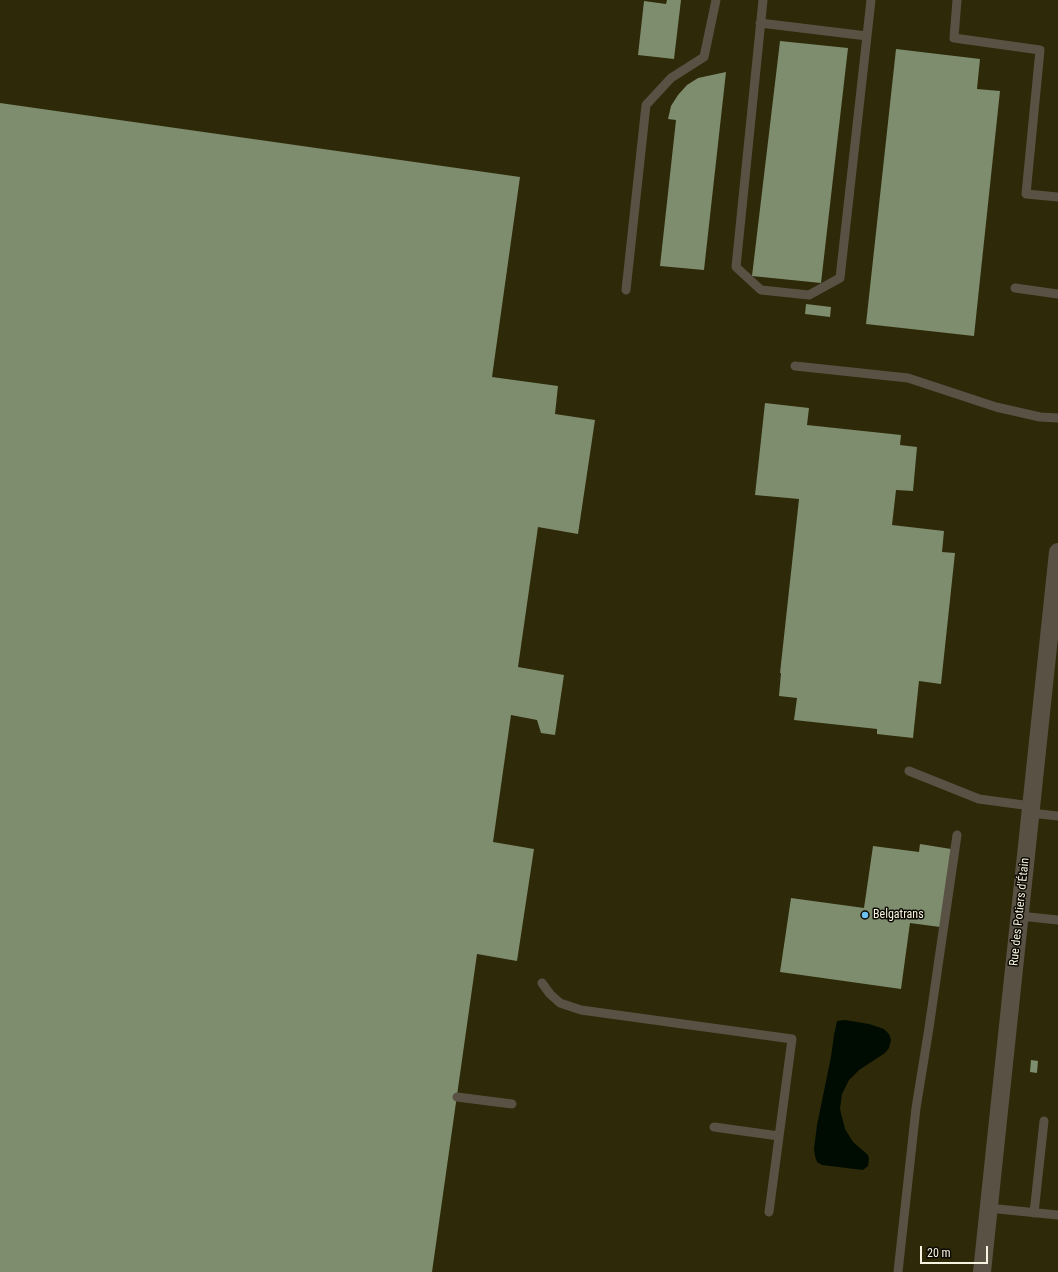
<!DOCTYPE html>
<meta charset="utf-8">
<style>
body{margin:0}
#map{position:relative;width:1058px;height:1272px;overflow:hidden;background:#231f00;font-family:"Roboto Condensed",sans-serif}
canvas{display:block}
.scale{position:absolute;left:920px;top:1246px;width:68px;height:18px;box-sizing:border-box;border:2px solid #f6f4e1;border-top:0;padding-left:5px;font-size:12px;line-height:14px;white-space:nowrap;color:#f6f4e1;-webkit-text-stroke:3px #0b0901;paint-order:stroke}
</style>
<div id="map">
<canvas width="1058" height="1272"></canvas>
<div class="scale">20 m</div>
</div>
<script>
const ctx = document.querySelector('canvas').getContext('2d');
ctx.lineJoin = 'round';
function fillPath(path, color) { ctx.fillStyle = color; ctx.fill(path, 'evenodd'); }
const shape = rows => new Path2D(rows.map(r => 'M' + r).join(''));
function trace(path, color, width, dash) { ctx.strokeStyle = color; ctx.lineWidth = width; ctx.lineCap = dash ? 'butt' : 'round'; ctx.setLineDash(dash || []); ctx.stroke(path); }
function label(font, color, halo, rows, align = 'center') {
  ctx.font = font + ' "Roboto Condensed",sans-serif'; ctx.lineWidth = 3; ctx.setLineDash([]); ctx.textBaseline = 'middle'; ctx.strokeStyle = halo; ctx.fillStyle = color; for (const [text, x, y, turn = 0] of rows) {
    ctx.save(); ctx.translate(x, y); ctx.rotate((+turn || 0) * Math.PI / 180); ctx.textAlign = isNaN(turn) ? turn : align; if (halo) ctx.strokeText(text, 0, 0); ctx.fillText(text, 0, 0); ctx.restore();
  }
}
fillPath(shape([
 [0,0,1058,0,1058,1272,0,1272]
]), '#2d2909');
fillPath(shape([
 [845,1020,869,1024,884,1029,889,1034,891,1040,889,1048,885,1053,859,1070,849,1080,842,1094,840,1109,845,1129,853,1142,868,1155,869,1159,868,1166,863,1170,822,1165,817,1162,815,1156,814,1149,817,1125,831,1057,834,1035,837,1021]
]), '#000c02');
fillPath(shape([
 [667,0,681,0,674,59,638,55,644,1,666,4],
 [780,41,848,48,821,283,752,276],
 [896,49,980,59,977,89,1000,91,974,336,866,324],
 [726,72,704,270,660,266,676,120,668,119,671,106,678,95,687,85,698,78],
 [0,103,520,177,492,377,558,386,555,414,595,420,578,534,538,527,518,667,564,675,555,735,541,733,537,720,511,715,493,842,534,849,517,961,477,954,432,1272,0,1272],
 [806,304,831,307,830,317,805,314],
 [765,403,809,408,807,425,901,435,900,445,917,447,913,491,896,490,892,525,944,531,942,552,955,553,941,684,919,681,913,738,877,734,877,729,794,720,797,698,779,696,781,673,780,673,799,499,755,495],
 [920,844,951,849,940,927,910,923,901,989,780,972,791,898,864,908,873,846,919,852],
 [1031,1060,1038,1061,1037,1073,1030,1072]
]), '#7e8d6d');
trace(shape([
 [763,0,736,267,761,290,809,295,840,278,871,0],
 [957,0,954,38,1040,50,1026,194,1058,197],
 [760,23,867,36],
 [1015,288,1058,294],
 [626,290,646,105,671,78,704,57,716,0],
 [795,366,908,378,996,407,1040,417,1058,418],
 [909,771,979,799,1031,806],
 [1031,813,1058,816],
 [1020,916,1058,920],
 [542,983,550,994,560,1003,581,1010,792,1039,769,1212],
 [457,1097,512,1104],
 [714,1127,779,1136],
 [988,1208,1058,1215],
 [1034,1213,1044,1121],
 [898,1272,916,1108,929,1028,957,835]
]), '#5a5145', 9);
trace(shape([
 [982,1272,1058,552]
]), '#5a5145', 18);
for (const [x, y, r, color] of [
 [865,915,4,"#6fc2f4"]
]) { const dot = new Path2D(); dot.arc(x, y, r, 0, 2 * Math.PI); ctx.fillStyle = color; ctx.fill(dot); trace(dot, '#0b0901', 1.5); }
label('12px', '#f6f4e1', '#0b0901', [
 ["Rue des Potiers d'Étain",1020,912,-84]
]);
label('12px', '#f6f4e1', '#0b0901', [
 ["Belgatrans",873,915]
], 'left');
</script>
